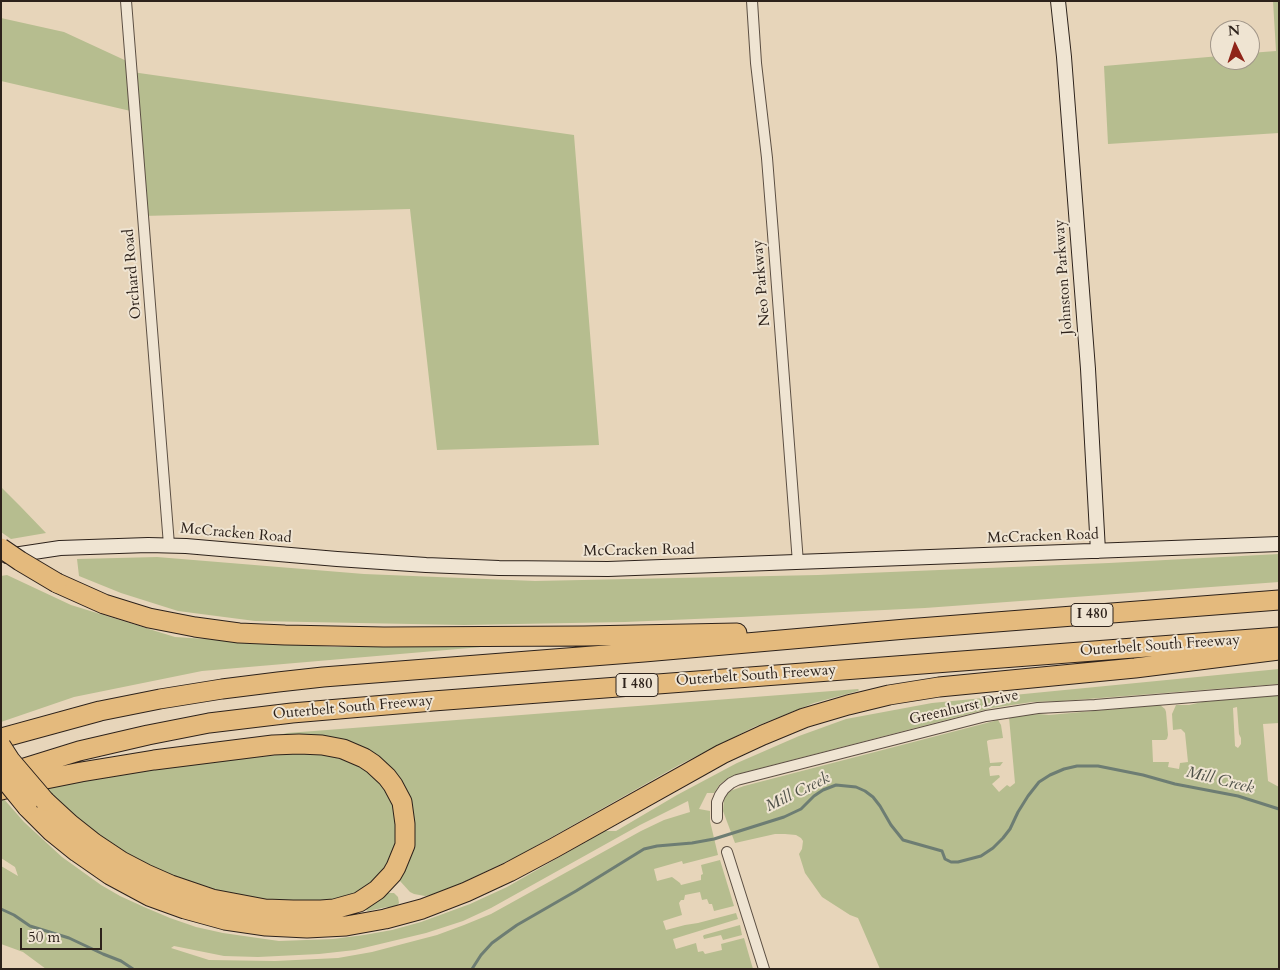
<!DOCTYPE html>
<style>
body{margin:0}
#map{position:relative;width:1280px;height:970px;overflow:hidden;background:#e7d5ba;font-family:Cardo,serif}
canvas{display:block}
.frame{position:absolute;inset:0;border:2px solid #2d221b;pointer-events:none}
.north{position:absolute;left:1210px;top:20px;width:50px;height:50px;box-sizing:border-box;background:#efe4d2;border:1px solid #a19689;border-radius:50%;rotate:356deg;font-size:14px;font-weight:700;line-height:20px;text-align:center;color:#2d221b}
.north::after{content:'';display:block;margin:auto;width:18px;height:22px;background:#8f2418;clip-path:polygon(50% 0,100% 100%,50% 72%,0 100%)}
.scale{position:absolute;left:20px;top:928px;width:82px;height:22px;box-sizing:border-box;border:2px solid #2d221b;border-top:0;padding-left:6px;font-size:15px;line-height:18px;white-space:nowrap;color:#2d221b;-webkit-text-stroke:4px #efe4d2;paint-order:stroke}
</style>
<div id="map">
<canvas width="1280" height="970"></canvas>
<div class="frame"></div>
<div class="north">N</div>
<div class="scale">50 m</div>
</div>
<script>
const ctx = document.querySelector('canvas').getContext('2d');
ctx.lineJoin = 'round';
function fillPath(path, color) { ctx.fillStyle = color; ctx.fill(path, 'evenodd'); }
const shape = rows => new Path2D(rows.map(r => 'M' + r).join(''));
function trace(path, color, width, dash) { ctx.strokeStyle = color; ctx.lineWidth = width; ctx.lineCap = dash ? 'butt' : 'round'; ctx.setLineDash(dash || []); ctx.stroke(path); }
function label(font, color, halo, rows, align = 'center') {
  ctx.font = font + ' Cardo,serif'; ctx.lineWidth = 4; ctx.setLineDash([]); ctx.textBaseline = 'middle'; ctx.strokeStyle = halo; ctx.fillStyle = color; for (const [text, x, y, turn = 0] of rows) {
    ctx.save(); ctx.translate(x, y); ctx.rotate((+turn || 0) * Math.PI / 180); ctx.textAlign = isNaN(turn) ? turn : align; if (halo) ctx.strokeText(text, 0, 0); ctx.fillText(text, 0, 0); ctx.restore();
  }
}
fillPath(shape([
 [1273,1,1279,1,1279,133,1108,144,1104,66,1220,56,1220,60,1250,60,1250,53,1276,51],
 [1,18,64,32,131,63,132,72,574,135,599,445,437,450,410,209,143,216,135,112,1,81],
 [1,487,20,506,46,533,11,539,1,532],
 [1279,554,1279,582,925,608,741,617,625,622,464,625,255,621,178,611,121,593,79,576,77,559,157,557,364,574,535,581,818,575,1109,563],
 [7,575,71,605,175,637,335,647,493,646,202,671,74,697,1,722,1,576],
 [1279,669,1279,684,1062,701,1032,702,992,708,738,774,727,779,720,784,714,793,707,793,699,809,710,811,710,821,718,855,683,864,682,861,654,869,657,881,672,877,680,883,681,885,701,880,701,875,703,874,701,865,720,860,734,906,714,911,712,904,709,904,707,899,702,900,700,892,685,895,684,900,681,900,679,903,682,915,663,921,666,930,685,925,698,923,736,913,738,919,673,939,676,949,696,943,698,952,703,951,705,954,722,950,721,944,744,938,753,969,46,969,23,952,1,944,1,866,18,876,15,867,1,858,1,799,3,798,24,822,62,857,101,885,120,896,144,907,170,918,196,927,223,933,279,941,333,939,364,935,392,930,421,922,470,904,507,887,605,831,616,831,677,795,737,763,799,736,846,719,932,703],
 [688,801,690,812,664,820,641,831,491,914,464,925,437,935,372,952,338,958,275,961,209,960,171,948,174,946,224,956,258,957,319,954,355,950,426,933,463,921,491,908,640,825],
 [858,689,859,690,858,691,814,703,754,727,679,765,520,855,451,888,434,895,425,896,414,894,410,892,400,881,399,875,405,864,387,766,272,737,287,733,314,731],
 [1279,695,1279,723,1263,724,1268,781,1279,787,1279,968,1277,969,880,969,858,918,850,915,822,897,805,873,799,854,802,849,803,841,801,838,796,835,785,834,775,834,735,843,723,811,724,799,726,795,730,791,744,786,998,720,1001,725,1003,738,989,740,987,741,987,742,990,763,1003,762,1000,766,991,766,989,768,990,776,999,775,1000,777,992,784,999,792,1007,785,1010,787,1015,783,1009,717,1039,714,1049,715,1160,705,1165,709,1166,712,1168,735,1167,739,1165,740,1152,740,1153,762,1169,762,1168,767,1179,769,1180,763,1188,762,1185,733,1181,729,1173,730,1172,714,1176,705,1189,705,1202,702],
 [1237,707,1239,734,1241,738,1241,744,1238,748,1235,746,1233,708],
 [308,753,321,754,348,761,359,766,370,774,381,784,393,806,397,833,393,853,381,873,370,884,352,895,324,902,267,900,225,893,197,885,166,874,132,858,108,843,64,808,45,787,148,770,284,754],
 [386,893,394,893,398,897,399,903,396,907,389,908,387,907,368,911,366,910,366,908],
 [740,925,742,935,723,940,721,935,704,939,703,936,704,935]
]), '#b6bd8f');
trace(shape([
 [1,909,14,915,30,926,69,938,103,954,121,961,133,969],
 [472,969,481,955,492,943,503,935,517,925,576,891,644,849,657,846,692,843,714,839,784,817,801,809,814,796,823,790,836,785,856,787,865,791,873,797,880,806,891,825,903,840,942,851,945,859,951,862,958,862,981,856,993,848,1003,838,1010,829,1018,812,1028,796,1039,782,1050,775,1064,769,1077,766,1098,766,1143,775,1175,784,1238,796,1279,809]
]), '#6d7d73', 3);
const street = shape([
 [126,1,169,545],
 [752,1,756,63,767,158,773,234,798,563],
 [717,818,717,802,720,795,724,789,731,783,737,780,986,716,1038,708,1095,705,1279,690],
 [727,852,764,969]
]);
const secondary = shape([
 [1058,1,1064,57,1088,369,1098,551],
 [7,556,60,548,148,545,186,546,337,559,426,565,499,568,608,569,1279,544]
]);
const highway = shape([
 [57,583,104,604,149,618,195,627,239,633,285,635,384,637,584,636,737,633],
 [1,738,100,711,160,699,222,689,278,682,323,677,644,652,906,629,1279,600],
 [5,774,79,751,148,735,209,723,292,713,433,701,1279,637],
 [1,790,41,780,81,772,154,760,273,745,299,744,322,745,343,749,364,758,373,764,387,777,393,785,402,802,405,824,405,845,396,867,392,874,377,890,359,902,334,909,321,910,293,910,265,909,212,899,171,885,146,874,121,861,94,843,70,824,45,801],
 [27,807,51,831,77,852,110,875,149,896,185,909,225,920,266,926,307,928,346,926,385,919,422,909,466,892,509,872,554,848,722,754,763,735,804,718,848,705,889,695,939,687,1135,668,1279,650]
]);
trace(street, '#5c4f43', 12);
trace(secondary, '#2d221b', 16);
trace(highway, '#2d221b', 21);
trace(street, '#efe4d2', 10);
trace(secondary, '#efe4d2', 14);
trace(highway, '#e4ba7d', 19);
const highwayBridge = shape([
 [1,548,20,561,57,583],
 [1,746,10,760,45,801],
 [1,775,27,807]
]);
trace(highwayBridge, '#2d221b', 21, []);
trace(highwayBridge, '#e4ba7d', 19);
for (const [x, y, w] of [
 [1092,615,42],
 [637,685,42]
]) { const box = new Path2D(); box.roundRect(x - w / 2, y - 11.5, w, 23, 4); ctx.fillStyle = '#efe4d2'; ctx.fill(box); trace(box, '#2d221b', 1); }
label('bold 14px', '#2d221b', null, [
 ["I 480",1092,615],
 ["I 480",637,685]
]);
label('15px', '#2d221b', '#efe4d2', [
 ["Orchard Road",133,274,-95],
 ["Johnston Parkway",1064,277,-94],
 ["Neo Parkway",762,283,-95],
 ["McCracken Road",236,534,5],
 ["McCracken Road",1043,537,-2],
 ["McCracken Road",639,551,-1],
 ["Outerbelt South Freeway",1160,646,-4],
 ["Outerbelt South Freeway",756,676,-4],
 ["Outerbelt South Freeway",353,708,-5],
 ["Greenhurst Drive",964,708,-13]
]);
label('italic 16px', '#4d4f47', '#efe4d2', [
 ["Mill Creek",1220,781,14],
 ["Mill Creek",798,793,-26]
]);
</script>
